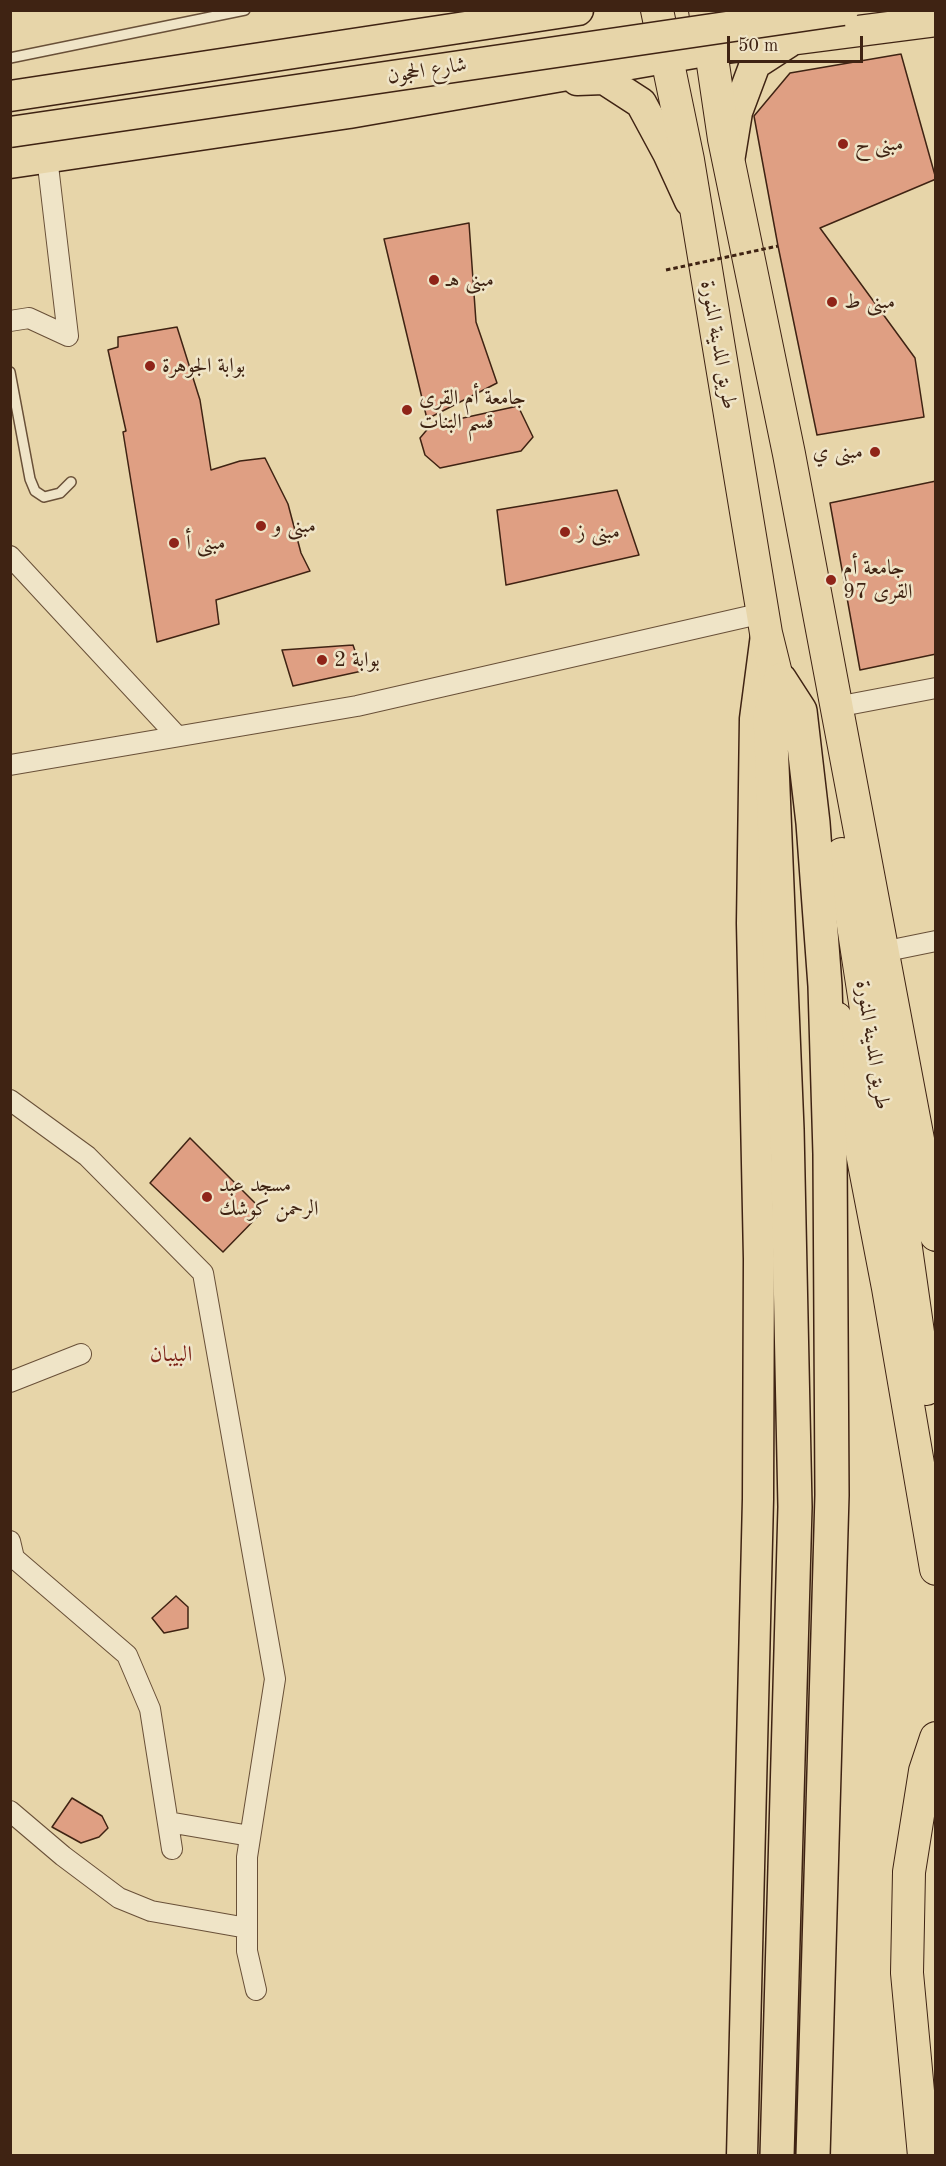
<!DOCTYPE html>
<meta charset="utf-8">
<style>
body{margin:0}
#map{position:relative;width:946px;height:2166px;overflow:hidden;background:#e7d5a9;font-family:"Old Standard TT",serif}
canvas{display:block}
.frame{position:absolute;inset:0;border:12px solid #3f2313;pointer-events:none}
.scale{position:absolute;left:727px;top:36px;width:136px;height:27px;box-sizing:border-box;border:3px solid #3f2313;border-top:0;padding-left:8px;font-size:18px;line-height:21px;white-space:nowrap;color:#3f2313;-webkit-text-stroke:4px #efe4c7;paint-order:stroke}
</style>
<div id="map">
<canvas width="946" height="2166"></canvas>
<div class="frame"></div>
<div class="scale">50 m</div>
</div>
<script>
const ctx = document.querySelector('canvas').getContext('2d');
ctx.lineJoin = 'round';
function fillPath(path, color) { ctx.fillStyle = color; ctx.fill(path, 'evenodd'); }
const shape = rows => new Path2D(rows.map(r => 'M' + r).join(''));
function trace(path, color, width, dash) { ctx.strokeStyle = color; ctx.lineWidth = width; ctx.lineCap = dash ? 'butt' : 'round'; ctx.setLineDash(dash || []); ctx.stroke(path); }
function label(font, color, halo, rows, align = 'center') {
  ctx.font = font + ' "Old Standard TT",Amiri,serif'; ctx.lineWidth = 5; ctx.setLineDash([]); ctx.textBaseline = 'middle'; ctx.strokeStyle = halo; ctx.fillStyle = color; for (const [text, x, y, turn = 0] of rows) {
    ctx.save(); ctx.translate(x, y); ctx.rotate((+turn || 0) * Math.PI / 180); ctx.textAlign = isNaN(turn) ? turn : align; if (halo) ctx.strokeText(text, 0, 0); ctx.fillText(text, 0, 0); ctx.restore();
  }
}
const building = shape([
 [901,54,936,179,820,228,915,358,924,417,817,435,778,246,754,116,790,73,901,54],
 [469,223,476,322,497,383,427,419,384,239,469,223],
 [177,327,200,400,211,470,240,461,265,458,288,504,301,553,310,571,216,600,219,624,157,642,123,432,126,431,108,350,118,347,118,337,177,327],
 [518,406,533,437,521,451,440,468,425,455,420,438,431,425,518,406],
 [936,481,936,654,860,670,830,503,936,481],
 [617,490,639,555,506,585,497,510,617,490],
 [353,645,362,671,293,686,282,650,353,645],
 [190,1138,263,1211,223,1252,150,1183,190,1138],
 [176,1596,188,1607,188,1628,164,1633,152,1618,176,1596],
 [72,1798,102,1816,108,1828,99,1837,81,1843,52,1827,72,1798]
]);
fillPath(building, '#df9f83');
trace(building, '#3f2313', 1.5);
const service = shape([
 [10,58,245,10],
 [10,372,30,479,35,491,44,497,60,493,71,482]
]);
const minor = shape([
 [47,157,68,336],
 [10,321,29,318,68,336],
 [10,556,177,736],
 [836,707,936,688],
 [10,765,357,706,763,613],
 [882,952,936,941],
 [10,1100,87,1156,203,1273,275,1679,247,1857,247,1951,256,1990],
 [10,1382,81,1354],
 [10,1541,14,1558,127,1655,150,1709,172,1849],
 [10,1811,63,1856,119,1898,151,1911,247,1928],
 [168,1822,250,1836]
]);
const primary = shape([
 [577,80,604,79,641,103,668,153,690,201],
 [10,96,578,10],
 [730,155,737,112,755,64,789,42],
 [10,163,349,113,711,50,936,21],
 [742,2156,758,1499,759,1259,752,923,755,719,766,635]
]);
const trunk = shape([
 [657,10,688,160,766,633,784,706],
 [705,10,724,139,789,454,936,1235],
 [842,854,884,1125,905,1241,926,1389],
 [836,1018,888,1288,936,1569],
 [924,2156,907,1973,909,1872,925,1771,936,1738]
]);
const motorway = shape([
 [780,680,800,711,813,823,825,986,830,1154,832,1495,813,2156],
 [777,2156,795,1507,787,1129,770,717,780,680]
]);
trace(service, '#695038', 12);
trace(minor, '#695038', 22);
trace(primary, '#3f2313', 33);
trace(trunk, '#3f2313', 34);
trace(motorway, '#3f2313', 36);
trace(service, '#efe4c7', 9);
trace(minor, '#efe4c7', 20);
trace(primary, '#e7d5a9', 30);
trace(trunk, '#e7d5a9', 32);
trace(motorway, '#e7d5a9', 33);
const primaryBridge = shape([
 [10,132,843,10]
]);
trace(primaryBridge, '#3f2313', 33, []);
trace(shape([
 [666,270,778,246]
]), '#3f2313', 3, [4.5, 3]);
trace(primaryBridge, '#e7d5a9', 30);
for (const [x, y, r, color] of [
 [843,144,6,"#8f2418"],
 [434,280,6,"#8f2418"],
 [832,302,6,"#8f2418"],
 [150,366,6,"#8f2418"],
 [407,410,6,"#8f2418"],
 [875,452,6,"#8f2418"],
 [261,526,6,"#8f2418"],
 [565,532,6,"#8f2418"],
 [174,543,6,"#8f2418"],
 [831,580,6,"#8f2418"],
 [322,660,6,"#8f2418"],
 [207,1197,6,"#8f2418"]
]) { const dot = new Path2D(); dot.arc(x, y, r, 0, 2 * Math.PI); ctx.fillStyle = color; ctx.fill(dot); trace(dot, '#efe4c7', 2); }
label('21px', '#3f2313', '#efe4c7', [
 ["شارع الحجون",427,71,-9],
 ["طريق المدينة المنورة",718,345,80],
 ["طريق المدينة المنورة",872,1045,81]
]);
label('21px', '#3f2313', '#efe4c7', [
 ["مبنى ح",855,144],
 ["مبنى هـ",446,280],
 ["مبنى ط",844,302],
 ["بوابة الجوهرة",162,366],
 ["جامعة أم القرى",419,398],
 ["قسم البنات",419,422],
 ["مبنى ي",863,452,"right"],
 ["مبنى و",273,526],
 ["مبنى ز",577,532],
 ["مبنى أ",186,543],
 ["جامعة أم",843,568],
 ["القرى 97",843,592],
 ["بوابة 2",334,660],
 ["مسجد عبد",219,1185],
 ["الرحمن كوشك",219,1209]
], 'left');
label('22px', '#7a1f14', '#efe4c7', [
 ["البيبان",171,1355]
]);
</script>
